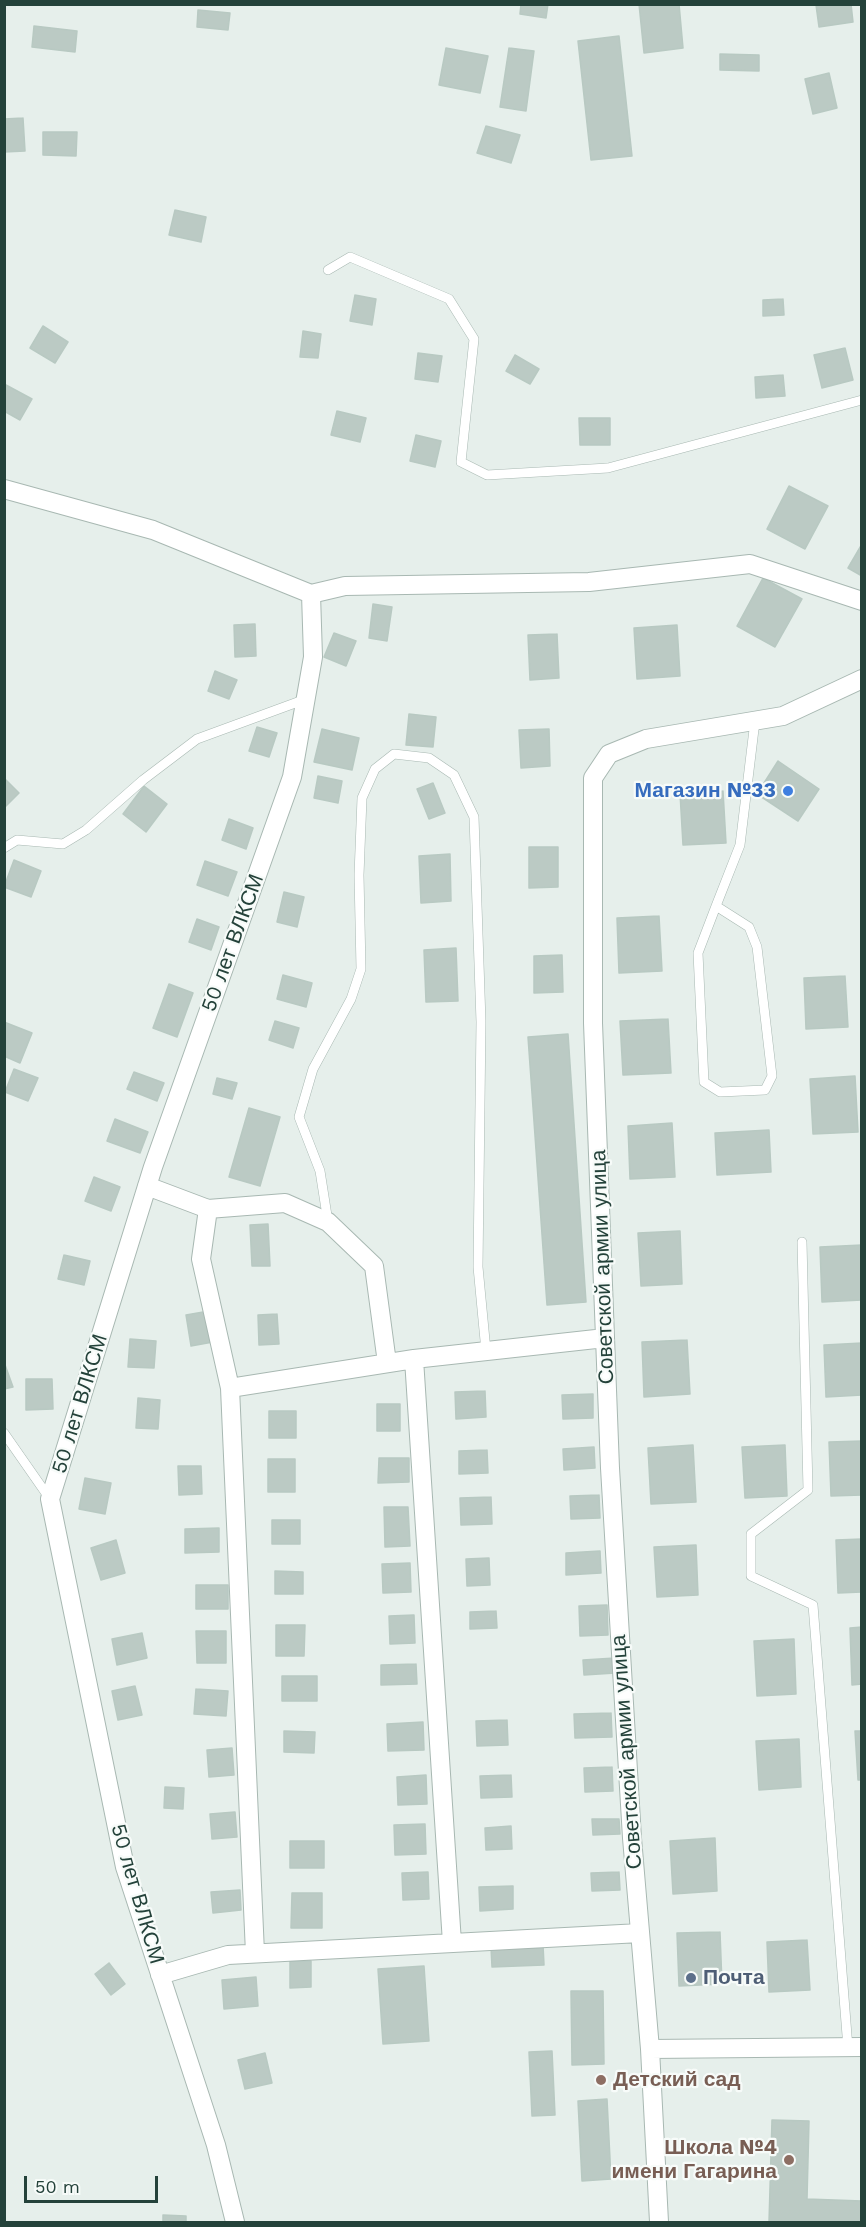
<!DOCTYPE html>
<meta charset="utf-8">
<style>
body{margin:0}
#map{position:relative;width:866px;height:2227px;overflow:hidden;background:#e6efeb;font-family:"Work Sans",sans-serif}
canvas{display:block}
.frame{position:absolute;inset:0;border:6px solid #24423a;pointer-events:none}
.scale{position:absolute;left:24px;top:2176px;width:134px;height:27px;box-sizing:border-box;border:3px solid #24423a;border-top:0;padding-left:8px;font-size:18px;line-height:21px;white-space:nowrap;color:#24423a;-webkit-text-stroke:4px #f7fbf9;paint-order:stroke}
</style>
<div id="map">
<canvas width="866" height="2227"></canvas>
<div class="frame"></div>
<div class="scale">50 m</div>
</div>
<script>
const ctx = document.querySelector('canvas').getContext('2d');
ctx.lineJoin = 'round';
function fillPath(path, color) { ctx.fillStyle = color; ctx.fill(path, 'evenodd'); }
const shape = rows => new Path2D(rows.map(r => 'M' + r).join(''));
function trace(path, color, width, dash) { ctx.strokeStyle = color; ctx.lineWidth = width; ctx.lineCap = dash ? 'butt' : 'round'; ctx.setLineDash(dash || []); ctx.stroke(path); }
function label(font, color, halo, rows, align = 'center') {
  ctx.font = font + ' "Work Sans",sans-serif'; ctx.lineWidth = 4.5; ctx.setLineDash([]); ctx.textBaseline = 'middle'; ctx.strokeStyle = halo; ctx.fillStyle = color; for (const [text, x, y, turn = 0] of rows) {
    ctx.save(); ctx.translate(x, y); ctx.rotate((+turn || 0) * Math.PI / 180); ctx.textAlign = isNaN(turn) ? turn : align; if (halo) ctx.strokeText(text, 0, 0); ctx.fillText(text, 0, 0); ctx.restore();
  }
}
const building = shape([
 [521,4,548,4,546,18,520,14,521,4],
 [639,4,679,4,683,48,644,53,639,4],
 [851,4,853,22,819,27,816,5,851,4],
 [198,10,230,13,228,30,197,27,198,10],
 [34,26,77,31,75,52,32,47,34,26],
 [619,36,632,156,591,160,578,41,619,36],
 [446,48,488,56,480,93,439,85,446,48],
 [509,48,534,51,526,111,500,107,509,48],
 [720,54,759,55,759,71,720,70,720,54],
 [829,73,837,108,813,114,805,79,829,73],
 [23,118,25,151,4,152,4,119,23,118],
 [486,126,520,135,511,163,477,153,486,126],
 [43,132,77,132,76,156,43,155,43,132],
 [175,210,206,217,201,242,169,235,175,210],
 [355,295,376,299,372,325,350,321,355,295],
 [783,299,784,315,763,316,763,300,783,299],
 [43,326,68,342,55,363,30,348,43,326],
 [303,331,321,334,318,358,300,357,303,331],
 [845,348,853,380,822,388,814,355,845,348],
 [418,353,442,356,438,382,415,379,418,353],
 [515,355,539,369,530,384,506,371,515,355],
 [783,375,785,396,756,398,755,377,783,375],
 [6,385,32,399,20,420,4,411,6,385],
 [337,411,366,418,360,442,331,435,337,411],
 [579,418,610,418,610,445,580,445,579,418],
 [416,435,441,441,435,467,410,461,416,435],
 [789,486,828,506,805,549,767,529,789,486],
 [862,544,862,576,848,568,862,544],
 [763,578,802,599,775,647,737,626,763,578],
 [373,604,392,607,387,641,369,638,373,604],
 [255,624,256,656,235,657,234,625,255,624],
 [677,625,680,676,637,679,634,628,677,625],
 [334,633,356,641,346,666,324,657,334,633],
 [557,634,559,678,530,680,528,635,557,634],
 [215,671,237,680,229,699,208,691,215,671],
 [409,714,436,717,433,747,406,745,409,714],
 [257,727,277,733,269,757,249,751,257,727],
 [322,729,359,738,352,770,314,762,322,729],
 [549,729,550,766,521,768,519,730,549,729],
 [778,761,819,789,798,821,757,794,778,761],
 [318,776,342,781,338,803,314,798,318,776],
 [4,778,19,793,4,808,4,778],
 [433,783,445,813,429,819,417,789,433,783],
 [144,786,167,804,146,832,123,814,144,786],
 [723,791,726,843,683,845,680,793,723,791],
 [229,819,253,828,246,849,222,840,229,819],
 [529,847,558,847,558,887,529,888,529,847],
 [450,854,451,901,421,903,419,856,450,854],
 [14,860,41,871,31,897,4,887,14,860],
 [205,861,237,872,228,896,197,885,205,861],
 [284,892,304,897,297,927,277,922,284,892],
 [659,916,662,971,619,973,617,918,659,916],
 [197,919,219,927,211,950,189,942,197,919],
 [456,948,458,1001,426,1002,424,950,456,948],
 [562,955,563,992,534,993,534,956,562,955],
 [283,975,312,983,306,1007,277,999,283,975],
 [845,976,848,1027,806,1029,804,978,845,976],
 [169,984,193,993,177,1037,153,1028,169,984],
 [668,1019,671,1073,623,1075,620,1021,668,1019],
 [275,1021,299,1028,293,1048,269,1040,275,1021],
 [4,1022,32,1033,20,1063,4,1056,4,1022],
 [568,1034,586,1302,547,1305,528,1037,568,1034],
 [14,1069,38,1078,28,1101,5,1092,14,1069],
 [134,1072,164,1083,157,1101,127,1089,134,1072],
 [855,1076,858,1132,813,1134,810,1079,855,1076],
 [217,1078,237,1083,232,1099,213,1094,217,1078],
 [249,1108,280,1117,260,1186,229,1177,249,1108],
 [115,1119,148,1132,140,1153,107,1141,115,1119],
 [672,1123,675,1177,630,1179,628,1126,672,1123],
 [769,1130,771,1172,717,1175,715,1133,769,1130],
 [94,1177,120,1187,111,1211,85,1201,94,1177],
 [268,1224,270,1266,252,1266,250,1225,268,1224],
 [680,1231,682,1284,641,1286,638,1233,680,1231],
 [862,1245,862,1300,822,1302,820,1247,862,1245],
 [64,1255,90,1261,84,1285,58,1279,64,1255],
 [209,1311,213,1342,191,1346,186,1315,209,1311],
 [277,1314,279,1344,259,1345,258,1315,277,1314],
 [130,1339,156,1341,154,1368,128,1367,130,1339],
 [687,1340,690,1394,644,1397,642,1342,687,1340],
 [862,1343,862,1395,826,1397,824,1345,862,1343],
 [4,1362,13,1387,4,1389,4,1362],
 [26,1379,52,1379,53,1409,26,1410,26,1379],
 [485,1391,486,1417,456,1419,455,1392,485,1391],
 [593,1394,593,1418,563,1419,562,1395,593,1394],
 [138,1398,160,1400,158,1429,136,1428,138,1398],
 [377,1404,400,1404,400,1431,377,1431,377,1404],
 [269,1411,296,1411,296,1438,269,1438,269,1411],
 [862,1441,862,1495,831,1496,829,1442,862,1441],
 [693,1445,696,1502,651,1504,648,1448,693,1445],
 [785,1445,787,1496,745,1498,742,1447,785,1445],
 [594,1447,595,1468,564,1470,563,1449,594,1447],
 [487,1450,488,1473,459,1474,459,1451,487,1450],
 [379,1458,409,1458,409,1482,378,1483,379,1458],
 [268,1459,295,1459,295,1492,268,1492,268,1459],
 [178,1466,201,1466,202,1494,179,1495,178,1466],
 [85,1478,111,1483,105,1514,79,1509,85,1478],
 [599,1495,600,1518,571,1519,570,1496,599,1495],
 [491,1497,492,1524,461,1525,460,1498,491,1497],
 [384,1507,408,1507,410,1546,385,1547,384,1507],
 [272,1520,300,1520,300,1544,272,1544,272,1520],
 [219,1528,219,1552,185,1553,185,1529,219,1528],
 [862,1539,862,1592,838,1593,836,1540,862,1539],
 [116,1540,125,1573,101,1580,91,1548,116,1540],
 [696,1545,698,1595,657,1597,654,1547,696,1545],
 [600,1551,601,1573,566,1575,566,1553,600,1551],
 [489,1558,490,1585,467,1586,466,1559,489,1558],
 [410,1563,411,1592,383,1593,382,1564,410,1563],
 [275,1571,303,1572,303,1594,275,1594,275,1571],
 [196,1585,228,1585,228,1609,196,1609,196,1585],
 [607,1605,608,1635,580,1636,579,1606,607,1605],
 [496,1611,497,1628,470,1629,470,1612,496,1611],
 [414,1615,415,1643,390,1644,389,1616,414,1615],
 [276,1625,305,1625,304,1656,276,1656,276,1625],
 [862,1627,862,1684,852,1685,850,1628,862,1627],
 [196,1631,226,1631,226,1663,197,1663,196,1631],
 [142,1633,147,1658,117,1665,112,1639,142,1633],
 [794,1639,796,1694,757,1696,754,1641,794,1639],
 [615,1658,615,1673,584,1675,583,1660,615,1658],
 [416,1664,417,1684,381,1685,381,1665,416,1664],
 [282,1676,317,1676,317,1701,282,1701,282,1676],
 [135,1686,142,1715,118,1720,112,1691,135,1686],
 [196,1689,228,1691,226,1716,194,1714,196,1689],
 [611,1713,612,1737,575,1738,574,1714,611,1713],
 [507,1720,508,1745,477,1746,476,1721,507,1720],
 [423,1722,424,1750,388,1751,387,1724,423,1722],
 [284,1731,315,1732,314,1753,284,1752,284,1731],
 [855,1731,862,1731,862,1780,858,1780,855,1731],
 [799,1739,801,1787,759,1790,756,1741,799,1739],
 [232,1748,234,1775,209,1777,207,1750,232,1748],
 [612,1767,613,1791,585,1792,584,1768,612,1767],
 [426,1775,427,1804,398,1805,397,1777,426,1775],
 [511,1775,512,1797,481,1798,480,1776,511,1775],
 [165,1787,184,1788,183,1809,164,1808,165,1787],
 [235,1812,237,1837,212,1839,210,1814,235,1812],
 [592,1819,619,1819,620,1834,593,1835,592,1819],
 [425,1824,426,1854,395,1855,394,1825,425,1824],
 [511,1826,512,1849,486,1850,485,1828,511,1826],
 [715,1838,717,1891,673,1894,670,1841,715,1838],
 [290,1841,324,1841,324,1868,290,1868,290,1841],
 [428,1872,429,1899,403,1900,402,1873,428,1872],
 [619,1872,620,1890,592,1891,591,1873,619,1872],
 [513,1886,513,1909,480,1911,479,1887,513,1886],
 [240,1890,241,1910,213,1913,211,1892,240,1890],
 [292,1893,322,1893,322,1928,291,1928,292,1893],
 [720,1932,722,1984,679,1986,677,1933,720,1932],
 [807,1940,810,1990,769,1992,767,1942,807,1940],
 [543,1945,544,1965,492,1967,491,1947,543,1945],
 [290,1961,311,1961,311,1987,290,1988,290,1961],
 [109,1963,125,1984,111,1995,95,1974,109,1963],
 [424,1966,429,2041,383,2044,378,1969,424,1966],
 [256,1977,258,2006,224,2009,222,1980,256,1977],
 [571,1991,603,1991,604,2064,572,2065,571,1991],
 [552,2051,555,2115,532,2116,529,2052,552,2051],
 [265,2053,272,2083,245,2089,238,2060,265,2053],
 [607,2099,611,2179,582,2181,578,2101,607,2099],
 [772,2120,809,2121,807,2199,862,2201,862,2222,769,2222,772,2120],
 [163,2215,186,2216,186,2222,163,2222,163,2215]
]);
fillPath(building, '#bbcac4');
trace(building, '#b8c9c2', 1.5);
const service = shape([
 [328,270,350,257,449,299,474,339,461,462,487,475,608,468,862,400],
 [4,848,17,840,63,844,86,830,143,780,197,739,306,699],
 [716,906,749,927,757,947,772,1076,765,1090,720,1092,704,1082,698,953,716,906,740,845,755,721],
 [328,1222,320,1171,299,1117,313,1069,351,999,361,969,359,875,362,798,375,769,394,754,429,758,454,775,474,817,481,1022,478,1267,486,1351],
 [802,1242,808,1490,751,1534,751,1576,813,1605,848,2048],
 [4,1433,50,1499]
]);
const minor = shape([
 [4,489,153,530,311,594,345,586,589,582,750,564,862,601],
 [147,1186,208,1209,285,1203,328,1222,374,1266,387,1363],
 [208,1209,201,1259,230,1388,255,1953],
 [414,1359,452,1943],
 [230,1388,414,1359,605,1338],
 [160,1975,228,1955,640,1933],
 [650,2049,862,2047],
 [235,2222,216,2145,125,1867,50,1499,153,1167,292,777,313,657,311,594],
 [659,2222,650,2049,632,1838,610,1468,593,1023,593,778,609,754,646,739,783,716,862,679]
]);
trace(service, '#a8b8b2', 10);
trace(minor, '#a8b8b2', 20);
trace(service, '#fff', 9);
trace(minor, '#fff', 18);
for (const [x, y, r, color] of [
 [788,791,6,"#3f7fe0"],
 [691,1978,6,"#5c6f8a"],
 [601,2080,6,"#8d6e63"],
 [789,2160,6,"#8d6e63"]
]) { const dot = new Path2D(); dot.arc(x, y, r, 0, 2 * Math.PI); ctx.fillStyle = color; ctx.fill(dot); trace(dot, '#f7fbf9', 2); }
label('bold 21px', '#366cbe', '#f7fbf9', [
 ["Магазин №33",776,791]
], 'right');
label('21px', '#24423a', '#f7fbf9', [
 ["50 лет ВЛКСМ",233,943,-70],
 ["Советской армии улица",603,1267,-92],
 ["50 лет ВЛКСМ",80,1404,-73],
 ["Советской армии улица",627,1752,-94],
 ["50 лет ВЛКСМ",137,1894,74]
]);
label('bold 21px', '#4e5e75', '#f7fbf9', [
 ["Почта",703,1978]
], 'left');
label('bold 21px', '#785e54', '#f7fbf9', [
 ["Детский сад",613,2080],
 ["Школа №4",777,2148,"right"],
 ["имени Гагарина",777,2172,"right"]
], 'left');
</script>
